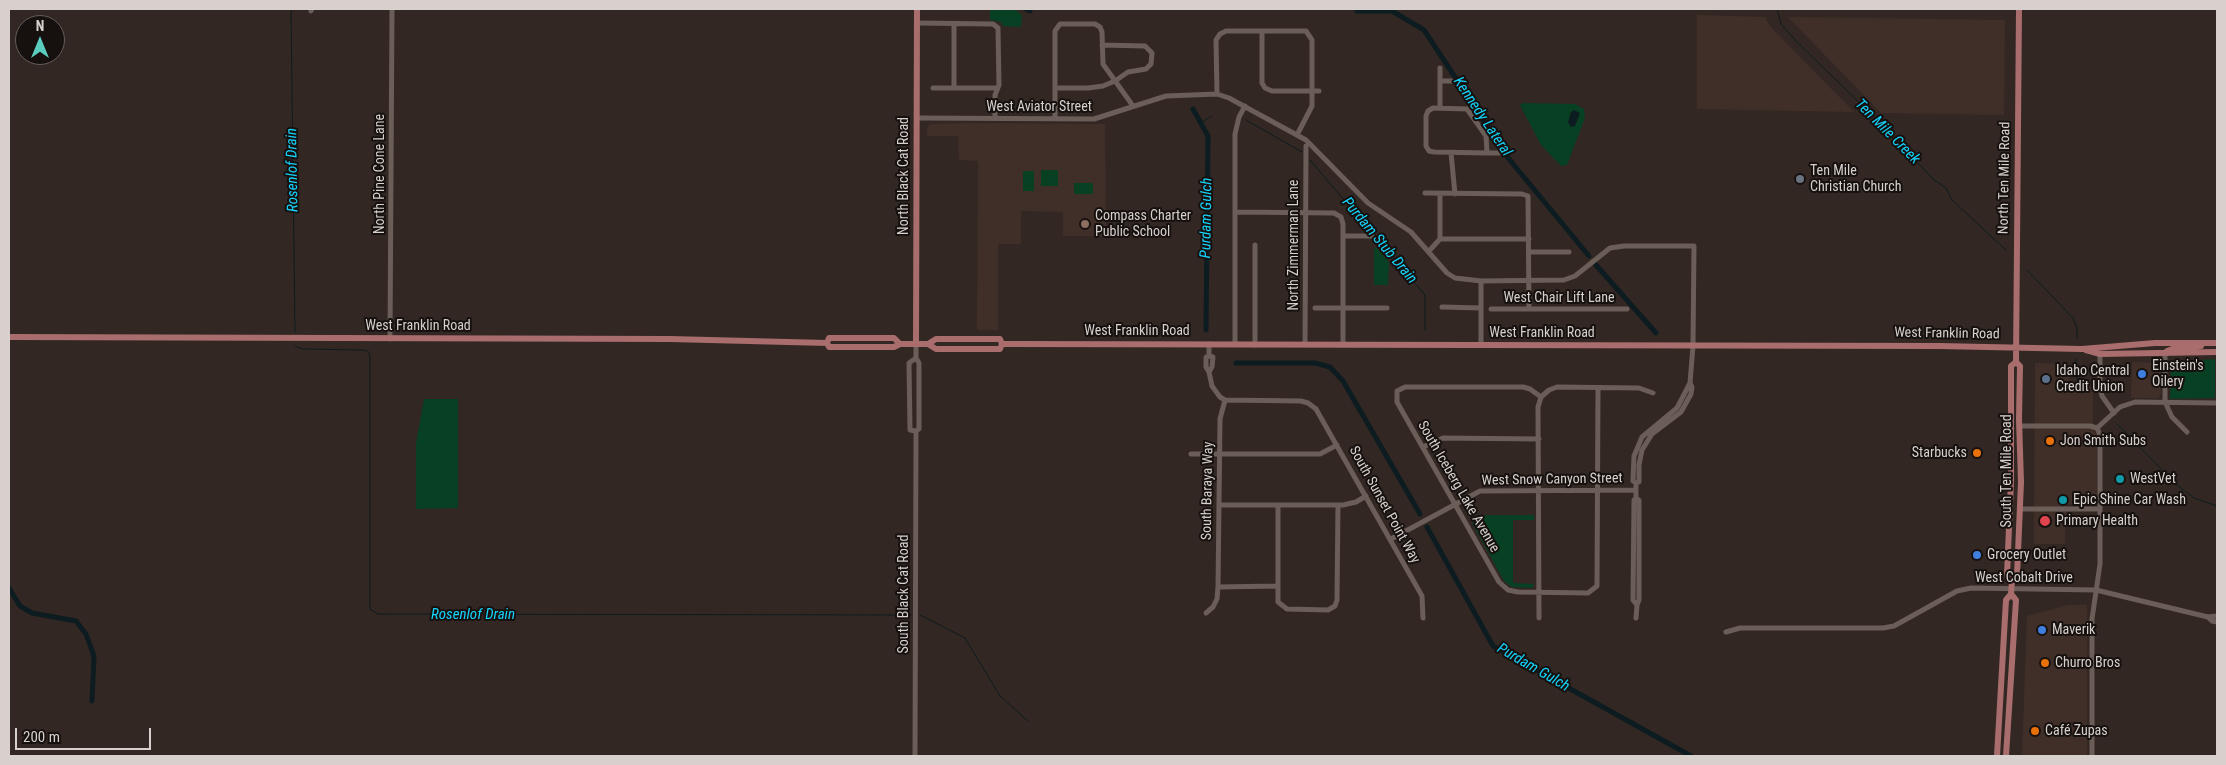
<!DOCTYPE html>
<meta charset="utf-8">
<style>
body{margin:0}
#map{position:relative;width:2226px;height:765px;overflow:hidden;background:#322723;font-family:"Roboto Condensed",sans-serif}
canvas{display:block}
.frame{position:absolute;inset:0;border:10px solid #d7d0cd;pointer-events:none}
.north{position:absolute;left:15px;top:15px;width:50px;height:50px;box-sizing:border-box;background:#16110f;border:1px solid #635d5b;border-radius:50%;rotate:0deg;font-size:14px;font-weight:700;line-height:20px;text-align:center;color:#d7d0cd}
.north::after{content:'';display:block;margin:auto;width:18px;height:22px;background:#59cebf;clip-path:polygon(50% 0,100% 100%,50% 72%,0 100%)}
.scale{position:absolute;left:15px;top:728px;width:136px;height:22px;box-sizing:border-box;border:2px solid #d7d0cd;border-top:0;padding-left:6px;font-size:15px;line-height:18px;white-space:nowrap;color:#d7d0cd;-webkit-text-stroke:4px #16110f;paint-order:stroke}
</style>
<div id="map">
<canvas width="2226" height="765"></canvas>
<div class="frame"></div>
<div class="north">N</div>
<div class="scale">200 m</div>
</div>
<script>
const ctx = document.querySelector('canvas').getContext('2d');
ctx.lineJoin = 'round';
function fillPath(path, color) { ctx.fillStyle = color; ctx.fill(path, 'evenodd'); }
const shape = rows => new Path2D(rows.map(r => 'M' + r).join(''));
function trace(path, color, width, dash) { ctx.strokeStyle = color; ctx.lineWidth = width; ctx.lineCap = dash ? 'butt' : 'round'; ctx.setLineDash(dash || []); ctx.stroke(path); }
function label(font, color, halo, rows, align = 'center') {
  ctx.font = font + ' "Roboto Condensed",sans-serif'; ctx.lineWidth = 4; ctx.setLineDash([]); ctx.textBaseline = 'middle'; ctx.strokeStyle = halo; ctx.fillStyle = color; for (const [text, x, y, turn = 0] of rows) {
    ctx.save(); ctx.translate(x, y); ctx.rotate((+turn || 0) * Math.PI / 180); ctx.textAlign = isNaN(turn) ? turn : align; if (halo) ctx.strokeText(text, 0, 0); ctx.fillText(text, 0, 0); ctx.restore();
  }
}
fillPath(shape([
 [1697,15,1765,17,1769,25,1854,112,1697,109],
 [1788,17,2005,20,2004,115,1881,113],
 [970,123,1105,124,1106,236,1063,236,1063,212,1021,211,1021,244,998,244,998,330,977,330,978,161,959,160,958,136,927,136,927,128,930,124],
 [2132,362,2161,363,2161,394,2158,398,2131,398],
 [2035,363,2069,364,2069,385,2093,387,2093,430,2097,435,2097,501,2090,504,2066,504,2065,544,2034,544],
 [2068,605,2087,605,2087,756,2022,756,2027,616]
]), '#402f28');
fillPath(shape([
 [990,9,1014,9,1022,15,1021,27,1003,26,1001,22,990,20],
 [1523,103,1575,104,1584,109,1585,118,1567,165,1561,166,1541,145,1520,105],
 [1041,170,1058,170,1058,186,1041,186],
 [1023,171,1034,171,1034,191,1023,191],
 [1074,183,1093,183,1093,194,1074,194],
 [1374,248,1377,248,1389,262,1388,285,1374,285],
 [2215,359,2215,398,2170,399,2171,362],
 [424,399,458,399,458,508,416,509,416,443],
 [1486,515,1534,515,1534,520,1513,520,1513,583,1534,584,1532,588,1512,587,1504,581,1472,523]
]), '#084023');
fillPath(shape([
 [1574,110,1580,113,1575,126,1571,127,1568,122,1571,112]
]), '#0d1c20');
trace(shape([
 [291,9,295,332],
 [1777,9,1781,24,1797,42,1871,114,1902,149,1919,164,1933,179,1946,188,1952,200,2006,250],
 [1246,120,1302,152],
 [1200,123,1212,116],
 [1310,160,1425,295,1425,330],
 [2027,270,2073,318,2077,328,2077,338],
 [295,346,303,349,362,350,368,351,370,356,370,609,378,614,911,615],
 [2076,359,2075,371,2078,382],
 [2117,424,2177,485,2194,498,2217,506],
 [920,615,965,638,1000,696,1028,721]
]), '#0d1c20', 1);
trace(shape([
 [1026,9,1030,11],
 [1357,9,1357,11,1392,11,1424,30,1509,159,1589,256],
 [1193,109,1208,136,1206,330],
 [1596,265,1656,333],
 [1236,363,1315,363,1330,367,1343,381,1420,514],
 [1427,527,1493,646,1691,756],
 [9,588,20,606,32,613,76,621,86,634,94,656,92,701]
]), '#0d1c20', 5);
trace(shape([
 [311,11,312,9],
 [917,23,993,24,998,28,999,85,995,95,995,118],
 [1262,31,1262,83,1265,88,1272,91,1319,91],
 [1440,81,1452,81],
 [933,88,997,88],
 [954,88,954,24],
 [1055,88,1088,88,1103,86,1115,81,1128,72,1146,69,1151,64,1152,53,1145,46,1102,45],
 [1217,94,1216,40,1220,34,1226,31,1306,31,1312,40,1312,106,1297,135],
 [1440,108,1440,68],
 [917,118,1094,119,1166,96,1217,94,1229,98,1306,140,1368,203,1411,232,1447,273,1455,278,1481,281,1564,280,1575,276,1610,248,1624,246,1694,246,1693,346,1690,383],
 [1055,118,1055,31,1060,24,1095,24,1100,27,1102,32,1103,64,1133,106],
 [1451,153,1455,194],
 [1487,153,1486,136,1467,109,1433,108,1428,111,1426,116,1426,146,1429,151,1434,152,1487,153,1499,153],
 [1425,193,1522,194,1528,196,1529,309],
 [1235,212,1334,213,1341,217,1343,224,1343,345],
 [1343,236,1372,236],
 [1440,239,1529,239],
 [1255,245,1255,345],
 [1429,251,1440,239,1440,194],
 [1529,252,1569,252],
 [1442,307,1481,308],
 [1315,308,1387,308],
 [1491,309,1627,309],
 [390,339,392,9],
 [1235,344,1235,134,1239,117,1245,106],
 [1305,345,1306,146],
 [1481,345,1481,281],
 [2165,353,2165,402,2172,417,2187,432],
 [2100,354,2100,388,2102,396,2114,413],
 [1209,356,1213,357,1212,367,1209,372,1206,367,1206,357,1209,356,1209,344],
 [916,358,909,363,910,430,916,431,919,429,919,363,916,358,916,344],
 [1598,388,1597,586,1588,593,1518,592,1508,590,1499,582,1397,402,1397,391,1405,387,1523,387,1530,389,1541,397,1549,390,1557,387,1639,388,1653,393],
 [1225,400,1301,401,1308,403,1316,409,1422,596,1423,618],
 [2019,426,2090,426,2097,428,2120,407,2135,402,2217,403],
 [1423,447,1443,438,1539,439],
 [1191,454,1320,454,1337,445],
 [1636,483,1639,482,1639,465,1642,450,1652,434,1681,412,1691,394,1692,387,1690,383,1677,408,1642,437,1634,456,1633,481,1636,483,1636,498,1634,500,1633,600,1637,605,1639,600,1639,500,1636,498],
 [1219,505,1343,505,1356,502,1366,496],
 [1278,505,1278,602,1287,609,1328,610,1335,606,1337,600,1338,505],
 [2020,509,2100,509],
 [1391,539,1480,491,1636,490],
 [1218,587,1277,586],
 [1206,613,1213,607,1217,599,1218,587,1220,419,1225,400,1220,397,1212,386,1209,372],
 [2208,617,2212,621,2217,622],
 [1539,618,1538,407,1541,397],
 [1636,618,1637,605],
 [1726,632,1740,628,1883,628,1894,626,1957,591,1971,588,2096,590,2208,617,2217,616],
 [915,756,916,431],
 [2092,756,2092,619,2100,564,2100,435,2097,428]
]), '#6b5e59', 5);
trace(shape([
 [9,337,670,339,827,343],
 [900,344,894,338,829,338,827,343,829,347,894,347,900,344,928,344],
 [916,344,917,9],
 [1002,344,1000,349,936,349,928,344,936,339,1000,339,1002,344,1012,344,1939,346,2082,349,2155,343,2217,343],
 [2086,350,2100,354,2217,352],
 [2167,351,2175,348,2201,346],
 [2012,581,2007,575,2011,481,2011,366,2016,362],
 [1997,756,2006,600,2011,594,2012,581,2017,576,2021,482,2019,419,2020,366,2016,362,2019,9],
 [2006,756,2016,600,2011,594]
]), '#a86d6c', 6);
for (const [x, y, r, color] of [
 [1800,179,5,"#6b7280"],
 [1085,224,5,"#8d6e63"],
 [2142,374,5,"#3f7fe0"],
 [2046,379,5,"#5c6f8a"],
 [2050,441,5,"#e8710a"],
 [1977,453,5,"#e8710a"],
 [2120,479,5,"#0f9aa8"],
 [2063,500,5,"#0f9aa8"],
 [2045,521,6,"#e0444e"],
 [1977,555,5,"#3f7fe0"],
 [2042,630,5,"#3f7fe0"],
 [2045,663,5,"#e8710a"],
 [2035,731,5,"#e8710a"]
]) { const dot = new Path2D(); dot.arc(x, y, r, 0, 2 * Math.PI); ctx.fillStyle = color; ctx.fill(dot); trace(dot, '#16110f', 2); }
label('14px', '#d7d0cd', '#16110f', [
 ["West Aviator Street",1039,107],
 ["North Pine Cone Lane",380,174,-90],
 ["North Black Cat Road",904,176,-90],
 ["North Ten Mile Road",2005,178,-89],
 ["North Zimmerman Lane",1294,245,-90],
 ["West Chair Lift Lane",1559,298],
 ["West Franklin Road",418,326],
 ["West Franklin Road",1137,331],
 ["West Franklin Road",1542,333],
 ["West Franklin Road",1947,334,1],
 ["South Ten Mile Road",2007,471,-90],
 ["West Snow Canyon Street",1552,480,-1],
 ["South Iceberg Lake Avenue",1458,487,60],
 ["South Baraya Way",1208,491,-89],
 ["South Sunset Point Way",1384,505,61],
 ["West Cobalt Drive",2024,578],
 ["South Black Cat Road",904,594,-90]
]);
label('14px', '#d7d0cd', '#16110f', [
 ["Ten Mile",1810,171],
 ["Christian Church",1810,187],
 ["Compass Charter",1095,216],
 ["Public School",1095,232],
 ["Einstein's",2152,366],
 ["Oilery",2152,382],
 ["Idaho Central",2056,371],
 ["Credit Union",2056,387],
 ["Jon Smith Subs",2060,441],
 ["Starbucks",1967,453,"right"],
 ["WestVet",2130,479],
 ["Epic Shine Car Wash",2073,500],
 ["Primary Health",2056,521],
 ["Grocery Outlet",1987,555],
 ["Maverik",2052,630],
 ["Churro Bros",2055,663],
 ["Café Zupas",2045,731]
], 'left');
label('italic 15px', '#14d4fc', '#16110f', [
 ["Kennedy Lateral",1482,117,56],
 ["Ten Mile Creek",1887,132,45],
 ["Rosenlof Drain",293,170,-91],
 ["Purdam Gulch",1207,218,-89],
 ["Purdam Stub Drain",1379,241,50],
 ["Rosenlof Drain",473,615],
 ["Purdam Gulch",1533,668,30]
]);
</script>
